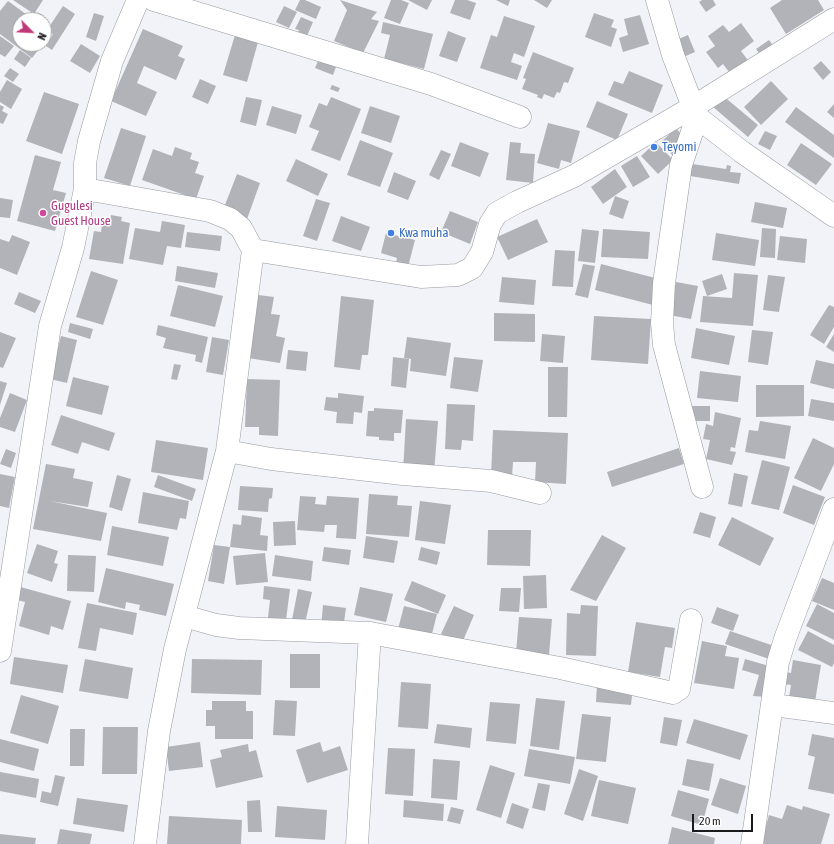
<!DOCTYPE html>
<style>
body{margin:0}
#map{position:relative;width:834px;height:844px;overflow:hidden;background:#f1f3f9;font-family:"Asap Condensed",sans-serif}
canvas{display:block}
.north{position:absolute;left:12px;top:12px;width:40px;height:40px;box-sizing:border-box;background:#fff;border:1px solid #a4a4a5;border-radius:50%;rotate:114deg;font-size:11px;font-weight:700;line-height:16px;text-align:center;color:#1b1b1e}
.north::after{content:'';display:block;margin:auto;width:14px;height:18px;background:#bf3878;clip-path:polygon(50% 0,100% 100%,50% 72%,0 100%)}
.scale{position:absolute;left:692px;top:814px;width:61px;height:18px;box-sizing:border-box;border:2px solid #1b1b1e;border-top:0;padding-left:5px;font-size:12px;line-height:14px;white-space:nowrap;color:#1b1b1e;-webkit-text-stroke:3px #fff;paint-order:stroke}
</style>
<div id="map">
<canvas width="834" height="844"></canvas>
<div class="north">N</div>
<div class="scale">20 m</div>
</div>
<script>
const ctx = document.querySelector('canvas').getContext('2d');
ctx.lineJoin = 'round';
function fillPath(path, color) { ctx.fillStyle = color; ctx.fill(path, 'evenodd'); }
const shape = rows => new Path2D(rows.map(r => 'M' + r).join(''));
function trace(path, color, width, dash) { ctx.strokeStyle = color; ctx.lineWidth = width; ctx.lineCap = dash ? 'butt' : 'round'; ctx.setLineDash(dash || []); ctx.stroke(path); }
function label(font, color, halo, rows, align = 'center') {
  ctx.font = font + ' "Asap Condensed",sans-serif'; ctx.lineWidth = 3; ctx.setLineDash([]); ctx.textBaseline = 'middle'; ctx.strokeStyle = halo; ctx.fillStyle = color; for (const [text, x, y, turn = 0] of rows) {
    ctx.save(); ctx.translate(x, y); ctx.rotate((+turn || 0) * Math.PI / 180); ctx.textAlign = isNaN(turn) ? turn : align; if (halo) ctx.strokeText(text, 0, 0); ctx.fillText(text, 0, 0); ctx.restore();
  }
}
fillPath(shape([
 [13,0,43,0,34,14],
 [300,0,305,0,321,7,316,19,295,10],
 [340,0,377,12,371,19,379,21,363,53,334,41,347,10],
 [391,0,401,0,409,3,400,24,384,18],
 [408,0,432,0,427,10],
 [455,0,467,0,476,3,470,20,450,13],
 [496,0,510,0,508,6],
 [534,0,552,0,547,8],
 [702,0,713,0,716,5,706,12,699,2],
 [782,0,818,0,824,10,786,34,770,8],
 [8,1,34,20,20,20,20,44,43,44,32,58,0,34,0,11],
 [63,6,75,14,52,50,46,46,53,34,51,33,44,43,44,28,47,30],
 [284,6,297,12,289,28,276,22],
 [94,13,104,16,96,41,86,37],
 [594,13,614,20,611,27,617,29,611,47,585,37],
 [640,15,649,44,623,52,619,38,628,35,624,19],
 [504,16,535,26,524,57,514,53,511,62,522,66,517,80,480,68,491,35,497,37],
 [301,17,313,22,304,43,295,39,299,30,295,29],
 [383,22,433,34,424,69,384,59,390,35,381,33],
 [741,23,754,41,741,51,753,67,735,80,723,64,718,68,706,52,715,46,708,36,723,25,729,32],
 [143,29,183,46,178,56,185,59,176,80,144,66,137,83,157,92,146,116,111,101],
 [448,31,466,38,457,62,439,56],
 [235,35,258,42,247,82,223,75],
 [688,35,695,52,681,58,674,41],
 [0,36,14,46,5,57,0,54],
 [769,40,775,48,762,57,756,49],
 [81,44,100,56,90,73,70,61],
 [20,50,31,58,25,67,14,59],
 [533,52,574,68,568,83,564,82,560,93,557,92,554,98,544,94,542,99,537,97,538,95,522,89,526,79,523,78],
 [318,61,336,67,333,75,315,68],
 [821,61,831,72,823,80,813,68],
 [10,68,19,74,13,82,4,76],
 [629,71,663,85,652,113,608,95,614,81,623,84],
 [200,79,216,86,208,104,192,97],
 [7,80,22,89,11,109,0,102,0,92],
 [771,81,788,99,761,125,744,107],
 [332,85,340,88,338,92,330,89],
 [44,92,79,104,62,154,26,141],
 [722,95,758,125,748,137,712,106],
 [246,97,262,100,256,126,240,122],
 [331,97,361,109,340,161,311,150,319,131,309,127,319,103,327,106],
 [597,101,628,114,617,140,586,127],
 [834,104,834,118,827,112],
 [0,105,4,107,2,111,8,114,3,124,0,123],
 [272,106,302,115,296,134,266,125],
 [370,106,400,116,391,143,361,133],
 [796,107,834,135,834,158,785,122],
 [548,123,580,131,571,163,561,160,559,169,537,163],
 [121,128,146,136,130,186,104,178],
 [676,128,686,140,674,157,661,142],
 [765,131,777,136,770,150,758,144],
 [360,140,393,153,380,187,347,175],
 [460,142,489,153,480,177,451,166],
 [510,142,521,143,520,153,535,154,533,183,506,180],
 [656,142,673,160,658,174,641,156],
 [801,143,832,164,816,185,787,165],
 [175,147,192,153,190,159,199,162,195,173,204,176,196,199,142,180,153,149,172,156],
 [441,150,451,154,439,180,429,175],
 [35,155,61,162,53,190,66,193,55,231,17,221],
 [637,156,650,177,633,187,621,166],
 [296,159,328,174,318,196,286,181],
 [692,164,726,169,727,165,731,166,730,172,741,173,739,184,690,176],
 [615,169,627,187,603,204,591,187],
 [394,172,416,181,408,200,387,192],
 [237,174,260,183,247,219,223,210],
 [615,196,629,201,623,219,609,214],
 [0,198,13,200,10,218,0,217],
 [316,199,330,203,317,241,303,236],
 [755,202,787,208,783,228,751,222],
 [450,211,478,222,470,244,441,232],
 [111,215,122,217,121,221,130,223,123,264,89,259,94,231,101,232,102,223,110,224],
 [341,216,370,227,361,251,332,241],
 [537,219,548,242,508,260,497,237],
 [162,221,185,225,181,248,167,246,163,265,129,259,135,228,160,232],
 [762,228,776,229,775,258,760,257],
 [582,229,599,231,595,263,578,261],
 [603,229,650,232,648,259,601,257],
 [187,232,222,236,220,251,185,247],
 [386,233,415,240,408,267,396,264,397,258,381,253],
 [716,233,759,240,755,266,712,260],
 [12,235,30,242,17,275,0,268,0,239,9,242],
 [780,236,807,239,805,263,777,260],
 [555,250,575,251,573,287,552,286],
 [583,264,595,266,588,298,575,295],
 [601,264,659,279,653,305,595,290],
 [177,266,218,273,215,288,175,281],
 [91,271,118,280,103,325,76,317],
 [734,273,758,275,753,326,700,322,703,296,732,298],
 [722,274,727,289,707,296,702,281],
 [768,275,785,277,779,312,763,310],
 [502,277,536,280,534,305,499,302],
 [676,282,698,286,691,319,669,315],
 [178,285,223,296,215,327,170,316],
 [19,292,41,301,35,313,14,304],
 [258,295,274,297,271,314,280,315,276,336,285,338,280,363,248,358],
 [341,296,374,300,368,355,362,355,360,370,334,367],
 [829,305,834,307,834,327,824,344,810,335],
 [494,313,535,314,535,342,494,341],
 [594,316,651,319,648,364,591,360],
 [70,323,93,329,90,339,68,332],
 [158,325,208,337,202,363,195,361,196,355,163,348,166,338,156,335],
 [696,328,735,336,729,365,691,358],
 [752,330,773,332,768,365,748,362],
 [0,332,16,338,3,368,0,367],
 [542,334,565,336,563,363,540,361],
 [834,334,834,352,826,347],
 [61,336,77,340,67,383,50,379],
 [212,337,229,340,223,375,206,372],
 [407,337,451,343,446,376,410,371,411,359,404,358],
 [288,350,308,352,306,371,286,369],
 [393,357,409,359,406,388,391,386],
 [454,357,483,360,478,392,450,388],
 [816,360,834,364,834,389,810,383],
 [174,364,181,365,177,380,171,379],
 [548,367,568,367,567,417,548,417],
 [700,371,741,376,738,402,697,398],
 [73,377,109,386,102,415,66,406],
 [247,379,280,380,278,436,259,435,259,427,245,427],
 [0,381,7,383,0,405],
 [756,385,804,385,804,416,756,417],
 [10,393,27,400,15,432,0,427,0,418],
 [338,393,364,396,362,413,354,412,353,424,336,423,337,412,324,410,326,397,338,398],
 [811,399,834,403,834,421,808,416],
 [447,404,475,405,473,441,462,440,461,450,445,449],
 [687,406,710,406,710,421,687,421],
 [374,408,403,410,401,433,394,433,394,441,379,440,379,437,366,436,368,411,374,411],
 [715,412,741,418,735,448,731,447,730,451,736,452,732,465,706,459,710,440,703,439,706,424,713,426],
 [61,415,115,433,109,451,82,442,78,454,51,445],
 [406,419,438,421,434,474,403,472],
 [760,421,791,426,785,459,745,452,749,430,758,431],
 [493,430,568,433,566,484,535,482,536,462,513,462,512,477,491,476],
 [813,438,834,448,834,464,821,491,794,478],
 [156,440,208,448,203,480,151,472],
 [679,448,684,464,612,487,607,472],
 [6,449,16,453,11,468,0,464],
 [762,460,790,467,779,510,751,504],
 [46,464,75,469,73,478,93,482,88,507,50,501,107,513,101,541,33,529],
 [734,473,748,476,742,507,728,504],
 [0,474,15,477,9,508,0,506],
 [117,475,131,479,122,511,109,507],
 [158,475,196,489,192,501,154,487],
 [793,485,825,497,814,525,783,513],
 [240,486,273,488,272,498,269,499,268,512,238,510],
 [143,492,189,501,186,519,180,518,177,530,138,523],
 [369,494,398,496,397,505,412,506,409,537,366,534],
 [300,496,316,497,315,504,326,505,327,496,359,498,356,539,336,538,337,525,325,525,324,532,297,530],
 [420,501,451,505,445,544,415,540],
 [700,512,716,517,710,538,693,533],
 [242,515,262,518,260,535,268,536,267,551,230,547,233,524,241,525],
 [732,517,774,538,760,566,718,545],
 [295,521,296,545,274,546,273,522],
 [112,526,169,537,163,566,107,555],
 [488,530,531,530,530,566,487,565],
 [602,535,626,548,596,601,570,590],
 [366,536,398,541,394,563,363,558],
 [37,544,58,551,54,563,58,564,52,582,27,573],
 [214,545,230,547,224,584,208,581],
 [324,547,351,550,349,565,322,561],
 [421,547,440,552,437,565,418,560],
 [265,553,268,582,236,585,233,556],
 [68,555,96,556,94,592,67,591],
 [275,555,313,561,311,581,272,576],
 [106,568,174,584,166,616,139,610,140,605,126,602,125,609,98,602],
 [546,575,547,608,524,609,523,576],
 [822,578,834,583,834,610,812,601],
 [412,581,446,595,438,614,404,600],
 [17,586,71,601,63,630,51,626,49,635,19,626,25,602,13,599],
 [264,586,290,589,285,628,267,626,270,600,263,599],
 [360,587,393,594,386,622,354,615],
 [501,588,521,588,519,612,499,611],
 [298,589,312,592,304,628,291,625],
 [87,603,137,613,133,635,100,628,96,651,78,648],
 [817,604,834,613,834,640,806,626],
 [323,605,346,608,343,629,321,627],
 [581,605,598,606,596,656,566,655,567,613,580,614],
 [404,606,437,614,431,638,398,629],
 [454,606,474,615,462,643,441,634],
 [717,607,739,615,733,631,711,623],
 [519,617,552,619,549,655,516,653],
 [636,622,675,628,672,648,665,647,660,677,628,672],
 [730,631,780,648,775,661,725,644],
 [808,631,834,645,834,663,832,667,798,650],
 [702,641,727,646,725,656,739,658,734,689,694,683],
 [290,654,320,654,320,688,290,688],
 [14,657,68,665,63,693,10,684],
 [85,659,133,668,128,699,79,691],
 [192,659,262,660,261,695,191,693],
 [745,659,776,668,768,697,753,696,759,675,742,670],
 [793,660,821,665,814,708,788,703,791,685,784,684,786,672,791,673],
 [401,682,431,684,428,729,398,727],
 [597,683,633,686,631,705,596,702],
 [21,695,59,706,48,744,10,733],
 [536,698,565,701,559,750,530,746],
 [275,700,297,701,295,736,273,735],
 [212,701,246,701,246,711,253,711,253,739,215,739,215,726,206,726,206,710,212,710],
 [490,702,520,704,516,744,486,741],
 [582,714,611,717,606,762,576,759],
 [664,717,682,720,677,746,660,743],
 [694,719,748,735,740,760,686,743],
 [437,724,472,728,470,748,434,743],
 [103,727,138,727,137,774,102,774],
 [70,729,85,729,84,766,70,766],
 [812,734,834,738,834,794,808,789,815,757,808,755],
 [0,739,39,749,34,771,0,762],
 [200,742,203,767,169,771,166,747],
 [320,742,323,752,340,746,348,770,307,783,296,750],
 [248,744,249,752,256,750,263,777,216,788,210,760,222,757,220,750],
 [388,748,415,749,413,796,385,794],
 [529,749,575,757,570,784,524,776],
 [433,759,460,761,457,800,431,798],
 [687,759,714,764,709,791,682,785],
 [490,765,515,773,501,818,476,810],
 [579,769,598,776,583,821,564,814],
 [0,772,39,779,36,798,0,791],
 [55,775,65,777,58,806,40,802,42,791,51,793],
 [720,778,746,786,738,814,711,805],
 [599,780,636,788,628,824,591,816],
 [538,783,550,785,545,811,532,808],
 [678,790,709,799,702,825,671,816],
 [77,798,128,805,124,832,73,824],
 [260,800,262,832,248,832,247,801],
 [404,800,444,804,443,821,403,817],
 [512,803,529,809,523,829,506,823],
 [787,805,802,810,803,806,830,814,821,844,761,844,769,815,782,819],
 [277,806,327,810,325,840,275,837],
 [451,807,464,810,460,824,447,821],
 [169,816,242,820,241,844,167,844],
 [672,827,715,838,714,844,668,844],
 [60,829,92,834,90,844,57,844],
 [0,834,36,838,35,844,0,844]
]), '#b1b3b9');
const minor = shape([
 [154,0,431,84,520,117],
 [657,0,673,55,697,117,742,152,834,216],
 [697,117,681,165,664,283,662,323,664,345,702,487],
 [85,189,210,211,230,219,241,228,253,250,227,451,175,649,159,731,145,844],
 [253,250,421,277,458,275,472,268,482,252,490,224,497,213,517,202,574,176,693,107,834,19],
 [227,451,271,459,403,474,491,481,540,493],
 [184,616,216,625,239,628,370,633,560,668,673,693,679,689,691,620],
 [0,651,50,326,73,248,85,189,85,163,89,141,112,61,138,0],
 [773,705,834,713],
 [357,844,370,633],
 [752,844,778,662,785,639,834,509]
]);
trace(minor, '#999aa0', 23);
trace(minor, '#fff', 22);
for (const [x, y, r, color] of [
 [654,147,4,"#3f7fe0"],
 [43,213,4,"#d1479c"],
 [391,233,4,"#3f7fe0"]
]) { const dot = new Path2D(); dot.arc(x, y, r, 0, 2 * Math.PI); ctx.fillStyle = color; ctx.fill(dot); trace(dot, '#fff', 1.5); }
label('13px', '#366cbe', '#fff', [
 ["Teyomi",662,147],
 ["Kwa muha",399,233]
], 'left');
label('13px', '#b23c85', '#fff', [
 ["Gugulesi",51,206],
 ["Guest House",51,221]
], 'left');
</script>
